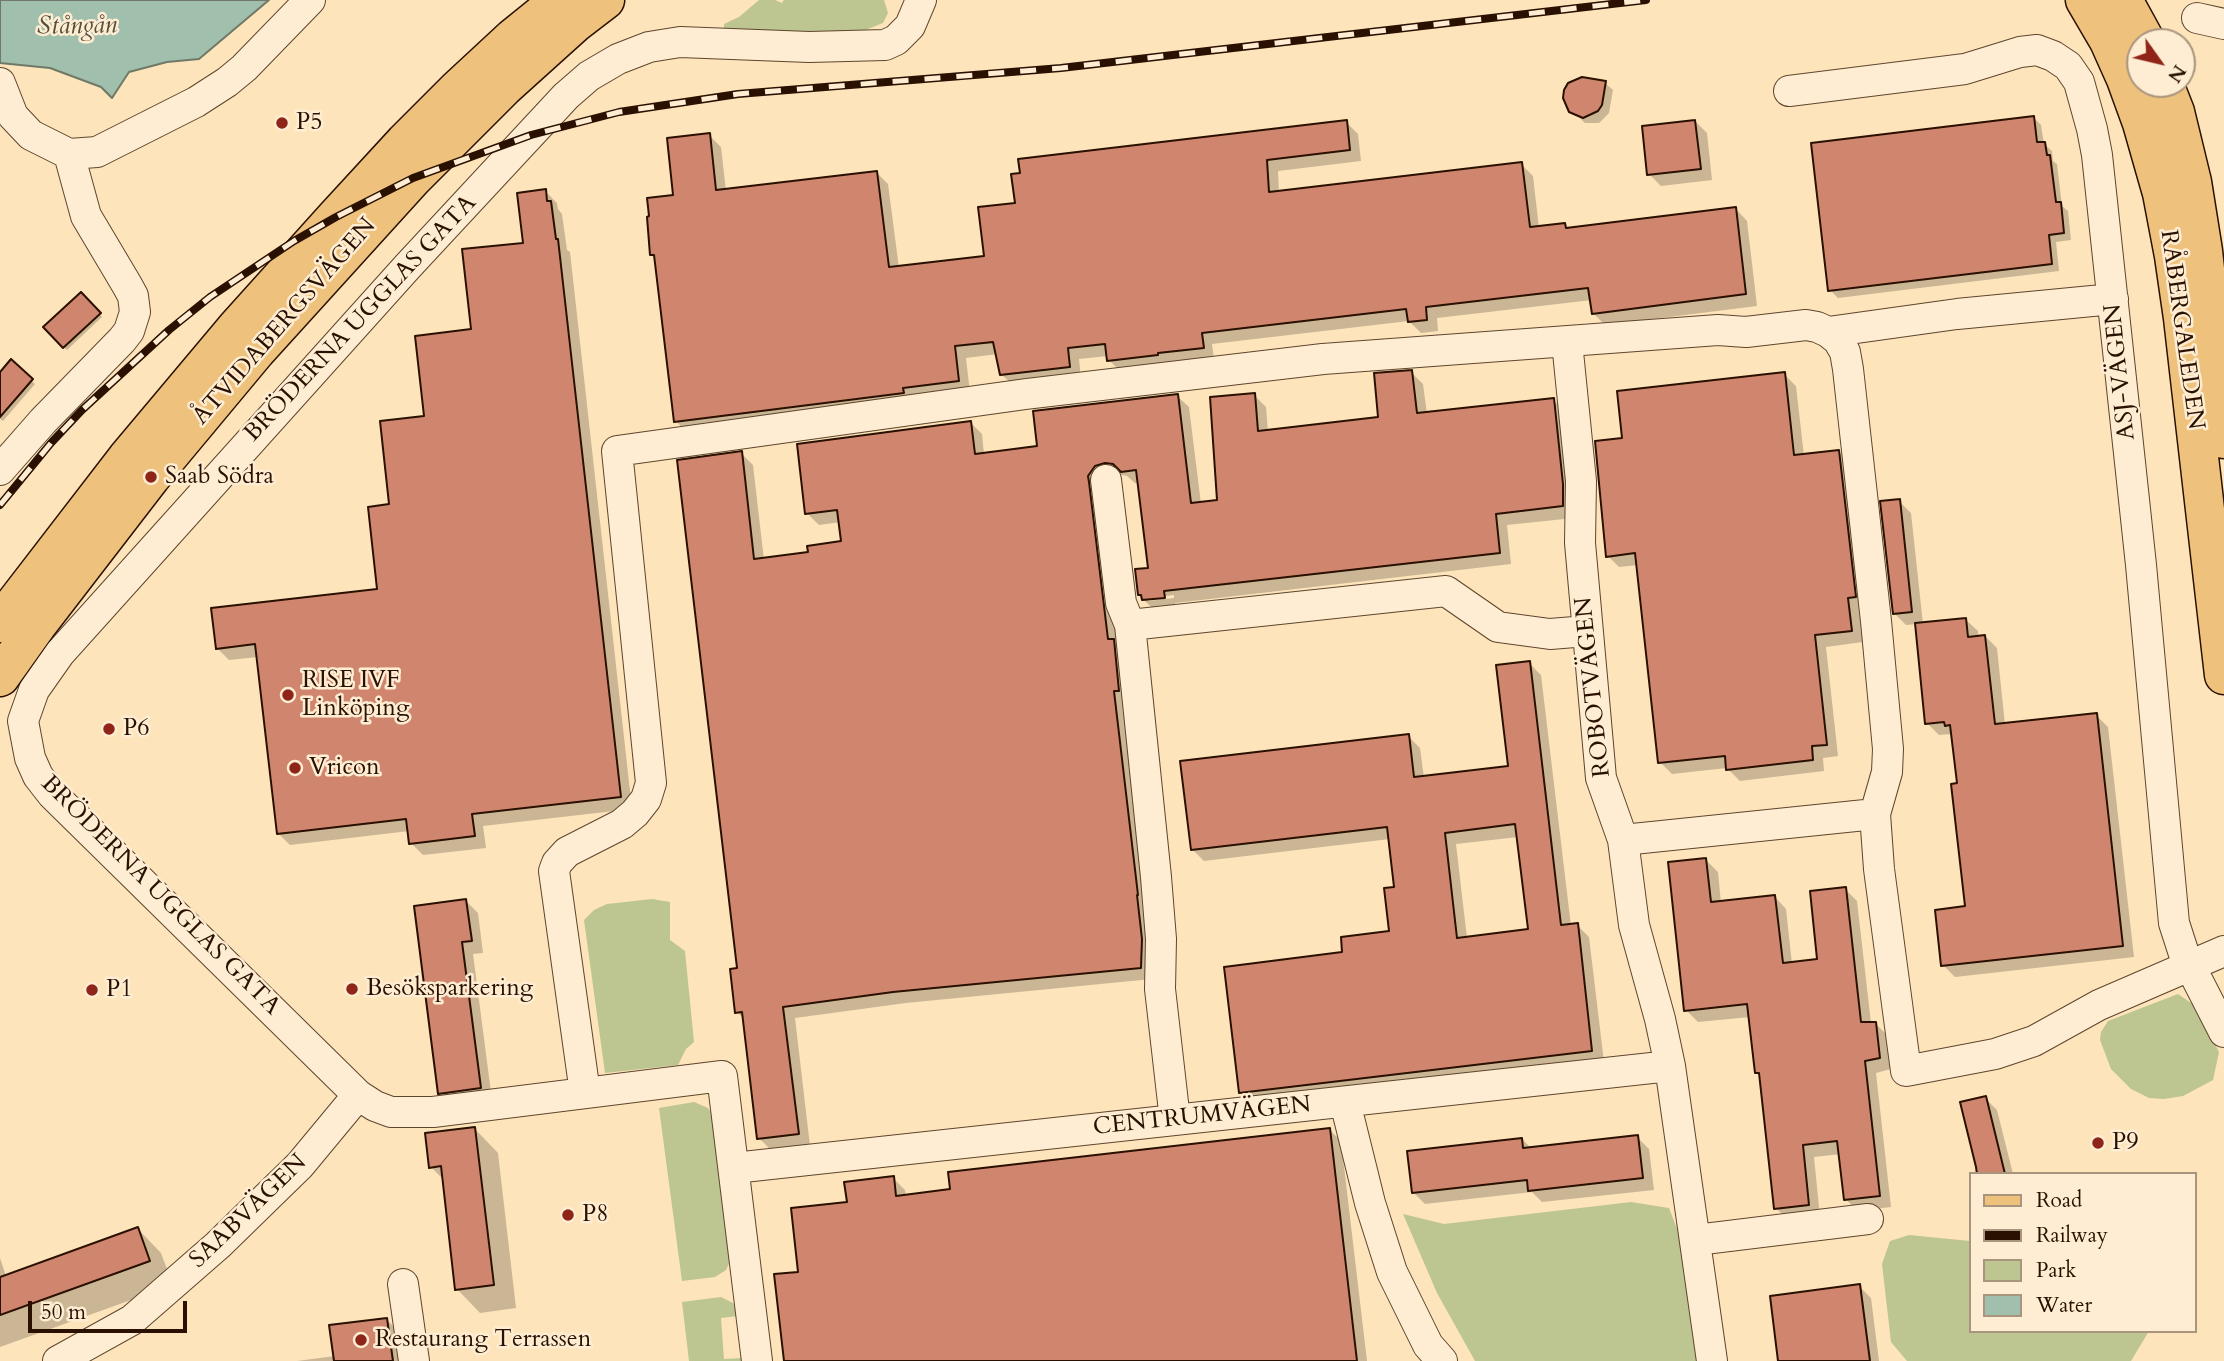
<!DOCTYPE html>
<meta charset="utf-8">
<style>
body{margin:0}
#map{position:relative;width:2224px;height:1361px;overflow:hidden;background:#fde4ba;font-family:Cardo,serif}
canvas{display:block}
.legend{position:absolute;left:1969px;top:1172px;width:228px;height:161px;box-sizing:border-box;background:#feedd2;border:2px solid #a9957e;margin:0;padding:9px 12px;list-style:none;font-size:21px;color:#291000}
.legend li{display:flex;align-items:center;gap:14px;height:35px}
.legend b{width:35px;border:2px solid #a9957e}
.north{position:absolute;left:2126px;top:28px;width:70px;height:70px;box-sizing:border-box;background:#feedd2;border:2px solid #a9957e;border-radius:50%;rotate:124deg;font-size:19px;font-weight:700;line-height:28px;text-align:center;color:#291000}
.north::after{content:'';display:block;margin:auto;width:24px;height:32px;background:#8f2418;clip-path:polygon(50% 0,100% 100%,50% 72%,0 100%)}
.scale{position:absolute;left:28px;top:1301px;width:159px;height:32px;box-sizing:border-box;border:4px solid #291000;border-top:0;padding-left:9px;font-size:21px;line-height:24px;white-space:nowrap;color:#291000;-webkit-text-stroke:5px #feedd2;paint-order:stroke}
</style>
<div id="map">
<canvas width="2224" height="1361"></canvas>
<ul class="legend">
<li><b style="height:9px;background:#eec27d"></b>Road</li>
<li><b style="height:9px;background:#291000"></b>Railway</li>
<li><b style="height:19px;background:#bdc591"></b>Park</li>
<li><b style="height:19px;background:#a0bfac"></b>Water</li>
</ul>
<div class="north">N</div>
<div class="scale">50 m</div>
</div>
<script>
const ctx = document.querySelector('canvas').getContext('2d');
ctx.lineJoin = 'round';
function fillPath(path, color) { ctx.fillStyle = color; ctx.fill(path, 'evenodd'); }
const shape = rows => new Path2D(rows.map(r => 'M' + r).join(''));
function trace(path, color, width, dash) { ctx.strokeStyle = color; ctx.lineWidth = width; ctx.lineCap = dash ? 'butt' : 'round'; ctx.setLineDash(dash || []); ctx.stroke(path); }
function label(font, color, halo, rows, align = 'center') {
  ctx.font = font + ' Cardo,serif'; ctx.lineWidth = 5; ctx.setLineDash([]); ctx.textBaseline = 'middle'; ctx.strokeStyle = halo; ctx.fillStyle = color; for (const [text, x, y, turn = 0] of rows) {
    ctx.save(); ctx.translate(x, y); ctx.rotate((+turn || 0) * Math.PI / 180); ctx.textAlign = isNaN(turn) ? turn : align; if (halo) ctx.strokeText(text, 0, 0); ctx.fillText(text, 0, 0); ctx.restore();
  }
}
fillPath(shape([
 [759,0,775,0,782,3,784,0,884,0,888,13,883,23,863,31,813,34,724,28,724,24,739,17],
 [652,899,670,902,670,940,685,951,694,1042,686,1049,678,1065,605,1073,584,920,594,910,607,904],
 [2178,994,2194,1005,2219,1052,2213,1080,2183,1096,2164,1099,2149,1098,2131,1089,2111,1069,2100,1040,2101,1032,2108,1021],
 [694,1102,708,1108,714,1117,731,1259,726,1270,715,1277,682,1281,659,1108],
 [1631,1202,1669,1208,1679,1234,1699,1361,1475,1361,1437,1293,1403,1214,1444,1224],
 [1909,1235,1970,1241,1970,1331,2149,1331,2131,1361,1907,1361,1891,1342,1882,1264,1890,1241],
 [721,1297,733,1303,738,1316,721,1318,724,1359,742,1358,743,1361,689,1361,682,1302]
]), '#bdc591');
const water = shape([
 [0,0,269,0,199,59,167,62,129,72,112,98,101,87,50,68,0,63,0,0]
]);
fillPath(water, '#a0bfac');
trace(water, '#707967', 2);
fillPath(shape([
 [1605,83,1613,90,1609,113,1599,123,1585,123,1566,105,1565,91],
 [2034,118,2041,125,2044,144,2052,151,2053,161,2057,164,2062,206,2068,211,2071,240,2056,242,2059,271,1838,298,1830,290],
 [1695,121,1707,133,1712,180,1661,186,1649,174],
 [1346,122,1358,134,1361,161,1278,171,1279,193,1521,164,1533,176,1539,228,1565,225,1569,230,1736,209,1747,221,1757,306,1605,325,1593,313,1592,300,1437,318,1438,331,1421,333,1409,321,1212,344,1214,359,1121,372,1109,360,1108,356,1079,359,1081,379,1014,386,1002,375,998,354,966,358,970,393,687,433,676,421,656,259,652,255,675,197,709,135,721,147,726,191,877,173,888,184,899,268,986,258,1017,204],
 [545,191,557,203,558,209,562,214,567,250,570,252,632,809,483,826,486,848,423,855,411,843,409,831,290,845,278,833,258,657,229,660,217,648,379,591,391,506,426,418,473,331,525,244],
 [81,294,102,317,67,350,45,327],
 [11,362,35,384,3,421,0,419,0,374],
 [1411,372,1423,384,1427,414,1553,400,1565,412,1574,518,1507,525,1511,564,1175,603,1176,609,1155,611,1139,595,1150,570,1140,483,1135,483,1127,476,1117,474,1118,646,1152,979,906,1003,795,1018,810,1146,771,1150,759,1138,745,1020,737,1012,739,969,741,453,753,465,764,560,810,554,843,543,841,522,819,525,807,513,970,422,982,434,984,454,1039,448,1177,396,1189,407,1201,504,1219,502,1254,395,1266,407,1268,432,1380,419],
 [1174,595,1174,598,1148,601,1148,598],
 [1784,374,1796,386,1804,456,1839,452,1851,464,1867,608,1859,609,1863,642,1826,647,1838,756,1823,758,1824,771,1740,781,1727,768,1672,774,1660,762,1638,565,1619,567,1608,556,1624,440],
 [1899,501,1911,513,1923,624,1966,620,1978,631,1978,637,1985,636,1997,648,2005,725,2096,715,2108,727,2134,957,1955,977,1943,965,1966,908,1959,785,1952,734,1939,735,1927,723,1917,624,1906,625,1894,613],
 [1529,663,1541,675,1571,926,1577,925,1589,937,1604,1062,1252,1104,1240,1092,1344,954,1391,932,1396,889,1390,839,1204,861,1192,849,1408,736,1420,748,1424,778,1510,768],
 [1518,837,1529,931,1467,938,1456,844],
 [1706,860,1718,872,1721,903,1775,897,1786,909,1792,964,1819,961,1845,889,1857,901,1871,1023,1875,1023,1887,1035,1891,1069,1876,1073,1891,1207,1857,1211,1846,1199,1841,1154,1814,1157,1820,1217,1788,1220,1776,1208,1762,1077,1756,1072,1750,1017,1698,1022,1686,1010],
 [466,901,478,913,483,953,473,954,492,1100,452,1105,440,1093],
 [1985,1098,1997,1110,2013,1174,1979,1174],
 [475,1129,498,1153,516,1308,480,1313,457,1289,444,1180,431,1167],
 [1329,1129,1341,1141,1367,1361,786,1361,800,1273,849,1204,893,1178,905,1190,906,1196],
 [1637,1137,1649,1149,1654,1190,1542,1202,1532,1192,1425,1204,1413,1192,1522,1139,1532,1149],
 [138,1229,161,1253,173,1285,0,1347,0,1258,6,1276],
 [1859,1286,1871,1298,1879,1361,1780,1361],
 [386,1319,402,1335,406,1361,297,1361,335,1356]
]), '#0003');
const building = shape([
 [1582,77,1606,81,1602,105,1598,111,1583,118,1569,112,1563,98,1564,90,1568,83,1582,77],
 [2034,116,2037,142,2045,142,2047,155,2050,155,2056,202,2061,202,2064,233,2049,235,2052,264,1828,291,1811,143,2034,116],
 [1347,120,1350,150,1267,160,1269,192,1522,162,1530,227,1565,223,1566,228,1736,207,1746,294,1592,314,1588,288,1426,307,1427,320,1408,322,1406,309,1202,333,1204,348,1158,353,1158,355,1107,361,1105,344,1068,348,1070,367,1000,375,993,342,955,346,959,381,903,388,904,393,674,422,654,255,650,255,647,217,649,216,647,198,673,195,667,138,710,133,716,190,877,171,889,267,984,256,978,207,1015,203,1011,174,1020,173,1018,159,1347,120],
 [1695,120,1701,169,1647,175,1642,126,1695,120],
 [546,189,547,201,551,201,556,239,558,239,621,797,472,814,475,836,409,844,406,819,277,834,255,644,216,649,211,608,377,589,368,507,389,504,380,421,424,416,415,336,471,329,462,249,523,243,517,193,546,189],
 [81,292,101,313,63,348,43,327,81,292],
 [11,359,33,379,0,417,0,372,11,359],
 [1412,370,1417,413,1554,398,1563,484,1563,506,1496,514,1500,553,1164,591,1165,598,1142,600,1141,595,1138,595,1135,569,1148,568,1136,470,1121,472,1113,464,1105,463,1095,466,1088,476,1089,482,1108,639,1114,639,1119,691,1114,691,1138,895,1137,895,1142,939,1141,968,893,992,783,1007,799,1134,757,1139,742,1012,735,1013,730,969,737,968,677,460,742,451,754,559,808,552,807,546,841,541,837,510,805,514,797,444,971,421,975,454,1037,446,1033,411,1178,394,1191,503,1217,500,1210,397,1255,393,1258,431,1378,417,1374,373,1412,370],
 [1785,372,1794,455,1839,450,1856,597,1848,598,1852,631,1815,635,1827,745,1812,746,1813,760,1726,770,1725,756,1658,763,1635,553,1606,557,1595,441,1622,438,1617,391,1785,372],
 [1900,499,1912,612,1893,614,1880,501,1900,499],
 [1966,618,1968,637,1985,635,1995,724,2097,713,2123,946,1941,966,1935,910,1965,906,1951,784,1957,783,1950,725,1945,726,1944,722,1925,724,1915,623,1966,618],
 [1530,661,1561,925,1578,923,1592,1051,1239,1093,1224,967,1342,952,1341,937,1389,931,1384,888,1394,887,1387,827,1191,850,1180,761,1409,734,1414,777,1508,766,1496,665,1530,661],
 [1515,824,1528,929,1457,938,1445,833,1515,824],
 [1706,858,1711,902,1775,895,1783,963,1817,959,1810,891,1846,887,1861,1022,1876,1022,1880,1058,1865,1061,1880,1196,1844,1200,1837,1141,1803,1145,1809,1205,1774,1209,1759,1073,1755,1073,1747,1004,1684,1011,1668,862,1706,858],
 [466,899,472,941,462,942,481,1088,438,1094,414,906,466,899],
 [1986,1096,2005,1174,1977,1174,1976,1167,1960,1102,1986,1096],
 [475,1127,494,1285,455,1290,441,1166,429,1168,425,1133,475,1127],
 [1330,1128,1357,1361,784,1361,774,1274,798,1272,791,1208,847,1202,844,1182,894,1176,896,1196,950,1189,948,1172,1330,1128],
 [1638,1135,1643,1178,1528,1191,1527,1180,1412,1193,1407,1151,1522,1138,1523,1148,1638,1135],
 [138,1227,150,1261,0,1315,0,1277,138,1227],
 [1860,1284,1870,1361,1778,1361,1770,1296,1860,1284],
 [387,1318,393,1361,334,1361,329,1325,387,1318]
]);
fillPath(building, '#d0866e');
trace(building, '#291000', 2);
const minor = shape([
 [2197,18,2224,24],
 [0,83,13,116,31,135,69,154,97,152,196,102,227,82,244,68,310,0],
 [1789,91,1965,69,2020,52,2037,50,2053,56,2068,66,2079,82,2092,129,2097,155,2141,565,2174,923,2184,954,2224,1032],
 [1828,332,1957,314,2113,299],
 [1567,342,1581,481,1580,543,1601,778,1623,840,1634,925,1660,1019,1670,1066,1712,1361],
 [0,470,43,421,122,340,129,331,135,312,133,296,127,285,86,216,69,154],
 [1106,480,1121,603,1130,625],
 [1623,840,1875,814],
 [585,1093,554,871,557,863,567,852,622,824,635,813,646,799,651,783,617,451,1026,394,1323,359,1718,330,1746,332,1806,325,1817,327,1828,332,1838,340,1845,352,1848,369,1876,621,1888,749,1887,772,1875,814,1879,869,1906,1071,1995,1054,2034,1041,2099,1005,2224,951],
 [1345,1102,1370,1203,1392,1272,1428,1345,1442,1361],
 [1175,1120,1160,989,1161,939,1156,877,1130,625,1446,591,1498,627,1550,634,1587,631],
 [734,1168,1670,1066],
 [1696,1240,1868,1219],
 [403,1284,414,1361],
 [58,1361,132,1320,218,1245,300,1165,358,1095],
 [757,1361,722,1076,433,1112,391,1112,375,1106,358,1095,52,794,38,776,30,758,23,721,34,690,60,653,408,266,566,96,589,76,618,59,649,47,680,42,809,47,885,45,896,40,910,26,921,0]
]);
const major = shape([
 [2085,0,2109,41,2126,79,2142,123,2162,193,2174,256,2183,318,2224,675],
 [2123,0,2146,42],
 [2164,84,2175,112,2192,182,2203,251,2224,439],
 [0,623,127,458,237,327,336,217,405,142,458,89,513,38,560,0],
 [0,677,37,625,151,477,256,351,413,178,504,87,575,23,605,0]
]);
trace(minor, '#5e452e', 32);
trace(major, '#291000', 41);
trace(minor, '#feedd2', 30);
trace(major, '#eec27d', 38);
const rail = shape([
 [0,505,51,443,82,410,169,330,210,297,294,241,336,217,413,178,531,135,619,112,738,94,1061,68,1646,0]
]);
trace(rail, '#291000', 8);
trace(rail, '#feedd2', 5, [16]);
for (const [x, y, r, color] of [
 [282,123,7,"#8f2418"],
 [151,477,7,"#8f2418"],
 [288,695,7,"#8f2418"],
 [109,729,7,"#8f2418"],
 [295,768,7,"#8f2418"],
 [352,989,7,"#8f2418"],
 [92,990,7,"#8f2418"],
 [2098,1143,7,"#8f2418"],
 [568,1215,7,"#8f2418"],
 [361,1340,7,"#8f2418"]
]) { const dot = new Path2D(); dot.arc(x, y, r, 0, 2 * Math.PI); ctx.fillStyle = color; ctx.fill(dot); trace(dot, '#feedd2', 2.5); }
label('24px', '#291000', '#feedd2', [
 ["P5",296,123],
 ["Saab Södra",165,477],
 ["RISE IVF",302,681],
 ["Linköping",302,709],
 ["P6",123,729],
 ["Vricon",309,768],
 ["Besöksparkering",366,989],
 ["P1",106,990],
 ["P9",2112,1143],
 ["P8",582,1215],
 ["Restaurang Terrassen",375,1340]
], 'left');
label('24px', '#291000', '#feedd2', [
 ["BRÖDERNA UGGLAS GATA",361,319,-47],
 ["ÅTVIDABERGSVÄGEN",285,322,-49],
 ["RÅBERGALEDEN",2181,330,82],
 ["ASJ-VÄGEN",2121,372,-96],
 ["ROBOTVÄGEN",1594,687,-96],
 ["BRÖDERNA UGGLAS GATA",160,896,45],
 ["CENTRUMVÄGEN",1202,1117,-6],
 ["SAABVÄGEN",249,1212,-44]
]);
label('italic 26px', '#534d3c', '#feedd2', [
 ["Stångån",77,27,-1]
]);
</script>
